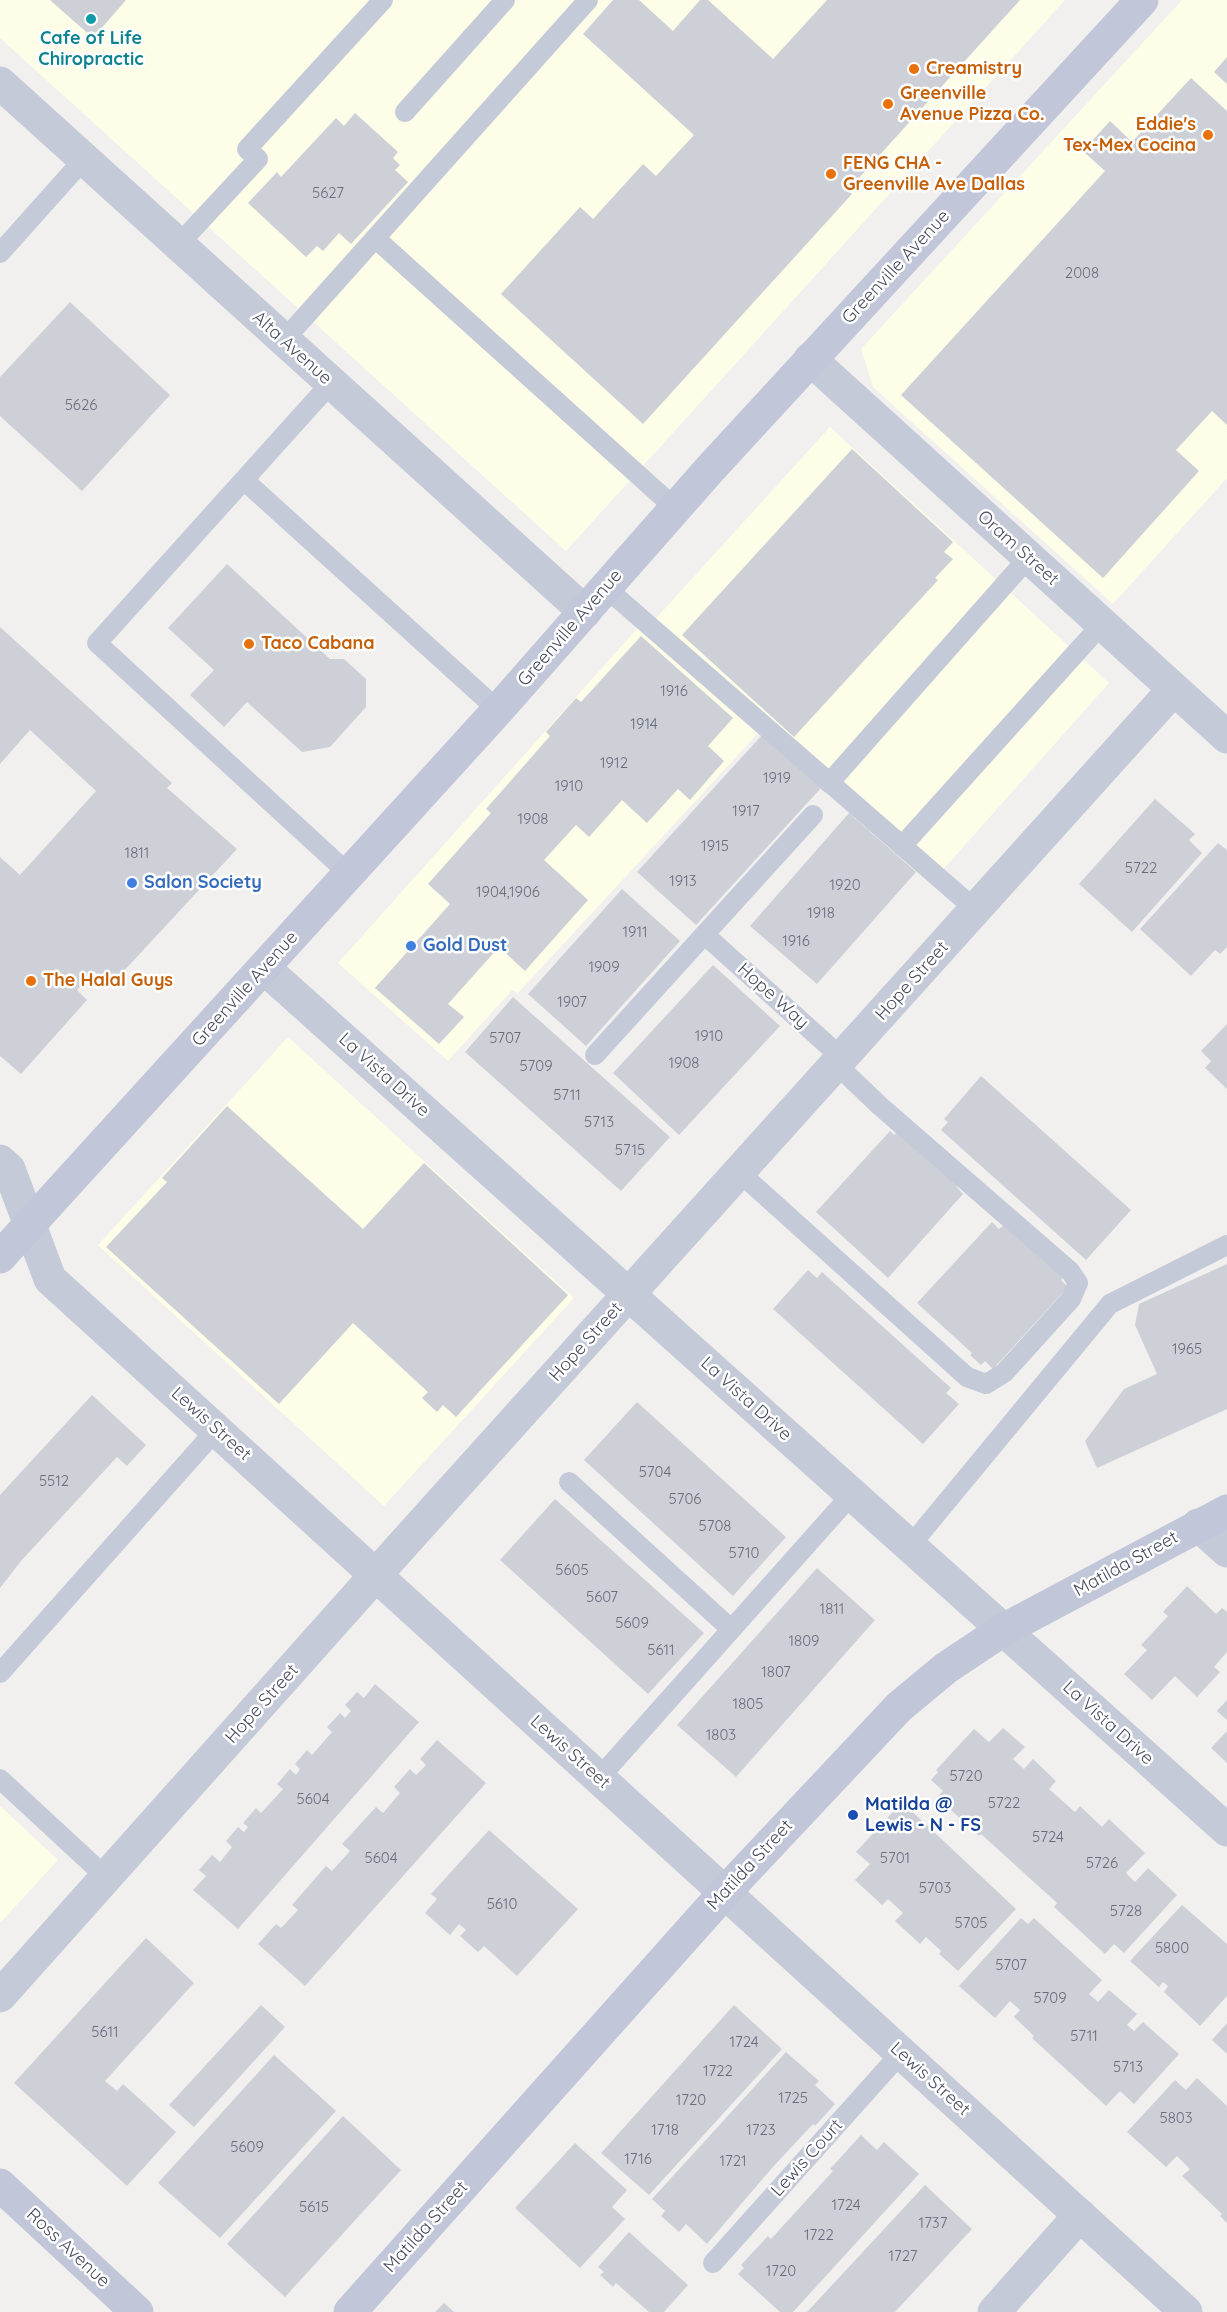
<!DOCTYPE html>
<style>
body{margin:0}
canvas{display:block;background:#f2f0ef}
</style>
<canvas width="1227" height="2312"></canvas>
<script>
const ctx = document.querySelector('canvas').getContext('2d');
ctx.lineJoin = 'round';
function fillPath(path, color) { ctx.fillStyle = color; ctx.fill(path, 'evenodd'); }
const shape = rows => new Path2D(rows.map(r => 'M' + r).join(''));
function trace(path, color, width, dash) { ctx.strokeStyle = color; ctx.lineWidth = width; ctx.lineCap = dash ? 'butt' : 'round'; ctx.setLineDash(dash || []); ctx.stroke(path); }
function label(font, color, halo, rows, align = 'center') {
  ctx.font = font + ' Quicksand,sans-serif'; ctx.lineWidth = 5; ctx.setLineDash([]); ctx.textBaseline = 'middle'; ctx.strokeStyle = halo; ctx.fillStyle = color; for (const [text, x, y, turn = 0] of rows) {
    ctx.save(); ctx.translate(x, y); ctx.rotate((+turn || 0) * Math.PI / 180); ctx.textAlign = isNaN(turn) ? turn : align; if (halo) ctx.strokeText(text, 0, 0); ctx.fillText(text, 0, 0); ctx.restore();
  }
}
fillPath(shape([
 [0,0,1065,0,566,551,0,38],
 [1182,0,1227,0,1227,478,1113,604,873,387,861,349],
 [830,427,1109,683,932,882,761,730,518,993,512,990,448,1061,338,963,643,622,649,626],
 [288,1037,574,1298,384,1506,98,1245],
 [0,1806,58,1860,0,1923]
]), '#fdfde8');
fillPath(shape([
 [50,0,126,0,93,38],
 [613,0,639,0,673,31,700,0,708,0,773,59,827,0,1020,0,848,190,852,194,643,424,501,294,580,207,593,219,643,164,656,176,694,135,583,34],
 [1227,57,1227,84,1214,72],
 [1191,78,1227,111,1227,425,1212,411,1176,450,1199,471,1103,578,901,395,1105,171,1083,151,1110,121,1132,142],
 [355,113,398,152,393,158,400,165,395,170,408,182,351,244,339,233,323,251,317,246,306,257,248,203,277,172,281,177,336,118,344,126],
 [70,302,170,395,82,491,0,416,0,377],
 [852,449,953,542,944,552,953,559,935,578,938,580,794,737,682,635],
 [227,564,330,659,344,659,366,679,366,707,330,747,302,752,247,702,224,727,190,695,214,670,168,628],
 [0,627,172,783,167,788,237,849,109,987,94,971,77,990,87,1000,21,1074,0,1056,0,857,20,875,96,791,30,730,0,764],
 [641,636,733,718,708,746,724,761,690,800,678,789,647,823,622,800,589,837,576,825,544,860,588,900,525,971,499,947,448,1004,464,1017,439,1044,375,988,450,904,428,884,491,813,486,809,550,736,546,732,576,698,581,702],
 [763,734,821,788,696,925,637,872],
 [1155,799,1195,834,1189,840,1202,853,1132,932,1079,884],
 [849,813,916,872,817,984,750,926],
 [1218,843,1227,850,1227,947,1220,954,1215,950,1191,976,1140,929],
 [622,889,680,941,586,1046,528,994],
 [713,965,780,1026,679,1135,613,1073],
 [513,997,670,1137,621,1191,465,1052],
 [1227,1024,1227,1089,1205,1068,1211,1061,1201,1051],
 [981,1076,1131,1210,1086,1260,941,1130,948,1122,944,1119],
 [227,1106,363,1229,424,1163,568,1295,456,1417,443,1405,437,1412,422,1398,428,1392,353,1323,279,1404,106,1247,167,1182,162,1178],
 [899,1130,958,1184,956,1186,963,1194,888,1278,816,1212,890,1131,894,1135],
 [992,1222,999,1229,1004,1225,1048,1265,1050,1263,1065,1276,1061,1280,1068,1287,993,1369,985,1361,981,1365,970,1355,972,1353,917,1303],
 [1227,1264,1227,1409,1097,1468,1085,1441,1124,1389,1157,1374,1135,1325,1139,1304],
 [808,1270,817,1278,822,1272,951,1388,946,1393,959,1404,923,1444,773,1309],
 [92,1395,146,1445,127,1466,117,1457,21,1561,0,1588,0,1495],
 [637,1402,786,1537,733,1596,584,1460],
 [555,1499,704,1633,648,1694,500,1560],
 [817,1568,875,1620,736,1777,677,1725],
 [1187,1586,1216,1614,1222,1608,1227,1612,1227,1652,1214,1667,1220,1672,1197,1697,1175,1676,1152,1700,1124,1674,1147,1650,1141,1645,1168,1616,1163,1612],
 [375,1684,419,1722,238,1929,193,1890,206,1876,199,1870,212,1855,220,1862,232,1847,226,1841,238,1827,244,1832,248,1827,243,1823,256,1808,261,1813,283,1789,277,1784,290,1769,296,1775,300,1769,295,1764,307,1750,312,1755,332,1732,327,1727,340,1713,345,1718,351,1711,345,1705,357,1692,364,1698],
 [1227,1700,1227,1720,1217,1711],
 [1003,1728,1025,1747,1013,1759,1024,1769,1033,1759,1056,1781,1049,1789,1075,1812,1080,1806,1102,1827,1109,1819,1145,1853,1126,1873,1135,1882,1148,1868,1177,1895,1124,1953,1114,1944,1105,1954,1054,1907,1057,1903,981,1834,979,1836,937,1797,943,1791,931,1780,938,1772,936,1770,974,1729,989,1742],
 [1227,1731,1227,1763,1211,1748],
 [437,1740,486,1783,305,1986,258,1944,276,1924,281,1928,298,1910,292,1905,326,1866,332,1871,350,1851,342,1844,376,1807,383,1813,400,1793,394,1787,410,1769,416,1775,426,1765,420,1759],
 [902,1802,1016,1909,958,1971,939,1954,941,1951,926,1937,920,1944,895,1921,903,1913,888,1899,882,1905,855,1880,870,1864,856,1852],
 [489,1830,578,1909,517,1976,484,1946,478,1952,460,1936,466,1930,459,1924,450,1935,425,1913,437,1899,431,1894],
 [1182,1905,1227,1944,1227,1996,1200,2026,1164,1992,1168,1986,1163,1982,1159,1987,1130,1961],
 [1021,1918,1028,1924,1034,1918,1102,1980,1089,1994,1098,2002,1109,1990,1137,2014,1127,2025,1134,2031,1143,2022,1179,2054,1134,2104,1120,2091,1106,2106,1032,2038,1034,2036,1014,2017,1020,2010,1010,2001,995,2018,959,1986],
 [146,1938,194,1983,105,2081,117,2091,123,2084,176,2132,127,2186,14,2083],
 [261,2005,285,2027,194,2127,169,2105],
 [734,2005,782,2049,649,2195,601,2153],
 [1227,2023,1227,2054,1212,2040],
 [786,2052,819,2081,815,2085,835,2104,815,2126,813,2124,772,2168,707,2244,686,2224,679,2232,661,2216,665,2211,652,2199],
 [274,2055,336,2111,220,2238,158,2183],
 [1197,2078,1227,2106,1227,2223,1220,2216,1222,2214,1182,2176,1190,2169,1177,2156,1166,2167,1127,2132,1175,2080,1186,2090],
 [343,2116,401,2170,285,2297,227,2244],
 [861,2135,877,2150,884,2142,919,2174,793,2312,780,2312,738,2274,744,2268,741,2265,768,2236,771,2239,833,2171,830,2169],
 [575,2143,627,2190,612,2207,625,2219,580,2268,515,2208],
 [925,2185,972,2229,895,2312,807,2312],
 [629,2232,688,2285,664,2312,649,2312,616,2283,613,2287,600,2275,604,2272,598,2267],
 [444,2303,454,2312,435,2312]
]), '#ced0d7');
trace(shape([
 [405,112,505,0],
 [375,238,675,508],
 [178,245,258,159,247,149,383,0],
 [0,253,84,159],
 [284,340,588,0],
 [331,383,97,643,349,874],
 [245,481,498,710],
 [606,588,976,910],
 [829,783,1028,558],
 [902,846,1102,624],
 [705,935,842,1058],
 [595,1055,813,815],
 [739,1172,967,1377,986,1384,1004,1373,1071,1299,1078,1283,1070,1271,880,1106,836,1064],
 [569,1482,731,1629],
 [910,1546,1110,1304,1227,1245],
 [0,1673,217,1429],
 [599,1778,852,1494],
 [0,1779,107,1878],
 [713,2263,901,2053]
]), '#c5cad8', 20);
trace(shape([
 [0,83,585,612],
 [810,359,1227,737],
 [264,968,1227,1830],
 [0,1161,9,1169,50,1279,1186,2312],
 [1198,1525,1227,1551],
 [0,1996,407,1540,1174,689],
 [994,2312,1080,2215]
]), '#c5cad8', 33);
trace(shape([
 [0,1257,498,710,710,469,1142,0],
 [0,2185,137,2312],
 [350,2312,725,1892,899,1707,946,1668,1003,1630,1227,1511]
]), '#c1c6d9', 33);
for (const [x, y, r, color] of [
 [91,19,6,"#0f9aa8"],
 [914,69,6,"#e8710a"],
 [888,104,6,"#e8710a"],
 [1208,135,6,"#e8710a"],
 [831,174,6,"#e8710a"],
 [249,644,6,"#e8710a"],
 [132,883,6,"#3f7fe0"],
 [411,946,6,"#3f7fe0"],
 [31,981,6,"#e8710a"],
 [853,1815,6,"#1a4fb4"]
]) { const dot = new Path2D(); dot.arc(x, y, r, 0, 2 * Math.PI); ctx.fillStyle = color; ctx.fill(dot); trace(dot, '#fff', 2); }
label('15px', '#686d7c', null, [
 ["5627",328,193],
 ["2008",1082,273],
 ["5626",81,405],
 ["1916",674,691],
 ["1914",644,724],
 ["1912",614,763],
 ["1919",777,778],
 ["1910",569,786],
 ["1917",746,811],
 ["1908",533,819],
 ["1915",715,846],
 ["1811",137,853],
 ["5722",1141,868],
 ["1913",683,881],
 ["1920",845,885],
 ["1904,1906",508,892],
 ["1918",821,913],
 ["1911",635,932],
 ["1916",796,941],
 ["1909",604,967],
 ["1907",572,1002],
 ["1910",709,1036],
 ["5707",505,1038],
 ["1908",684,1063],
 ["5709",536,1066],
 ["5711",567,1095],
 ["5713",599,1122],
 ["5715",630,1150],
 ["1965",1187,1349],
 ["5704",655,1472],
 ["5512",54,1481],
 ["5706",685,1499],
 ["5708",715,1526],
 ["5710",744,1553],
 ["5605",572,1570],
 ["5607",602,1597],
 ["1811",832,1609],
 ["5609",632,1623],
 ["1809",804,1641],
 ["5611",661,1650],
 ["1807",776,1672],
 ["1805",748,1704],
 ["1803",721,1735],
 ["5720",966,1776],
 ["5604",313,1799],
 ["5722",1004,1803],
 ["5724",1048,1837],
 ["5604",381,1858],
 ["5701",895,1858],
 ["5726",1102,1863],
 ["5703",935,1888],
 ["5610",502,1904],
 ["5728",1126,1911],
 ["5705",971,1923],
 ["5800",1172,1948],
 ["5707",1011,1965],
 ["5709",1050,1998],
 ["5611",105,2032],
 ["5711",1084,2036],
 ["1724",744,2042],
 ["5713",1128,2067],
 ["1722",718,2071],
 ["1725",793,2098],
 ["1720",691,2100],
 ["5803",1176,2118],
 ["1718",665,2130],
 ["1723",761,2130],
 ["5609",247,2147],
 ["1716",638,2159],
 ["1721",733,2161],
 ["1724",846,2205],
 ["5615",314,2207],
 ["1737",933,2223],
 ["1722",819,2235],
 ["1727",903,2256],
 ["1720",781,2271]
]);
label('bold 18px', '#0d838f', '#fff', [
 ["Cafe of Life",91,39],
 ["Chiropractic",91,60]
]);
label('bold 18px', '#c56008', '#fff', [
 ["Creamistry",926,69],
 ["Greenville",900,94],
 ["Avenue Pizza Co.",900,115],
 ["Eddie's",1196,125,"right"],
 ["Tex-Mex Cocina",1196,146,"right"],
 ["FENG CHA -",843,164],
 ["Greenville Ave Dallas",843,185],
 ["Taco Cabana",261,644],
 ["The Halal Guys",43,981]
], 'left');
label('18px', '#464c5e', '#fff', [
 ["Greenville Avenue",896,267,-47],
 ["Alta Avenue",292,348,42],
 ["Oram Street",1018,548,42],
 ["Greenville Avenue",570,628,-49],
 ["Hope Street",912,981,-48],
 ["Greenville Avenue",245,989,-48],
 ["Hope Way",773,996,42],
 ["La Vista Drive",384,1075,42],
 ["Hope Street",586,1342,-48],
 ["La Vista Drive",746,1399,42],
 ["Lewis Street",211,1424,42],
 ["Matilda Street",1126,1564,-29],
 ["Hope Street",262,1704,-48],
 ["La Vista Drive",1108,1723,42],
 ["Lewis Street",570,1752,42],
 ["Matilda Street",750,1865,-47],
 ["Lewis Street",930,2079,42],
 ["Lewis Court",807,2158,-48],
 ["Matilda Street",426,2227,-48],
 ["Ross Avenue",68,2248,43]
]);
label('bold 18px', '#366cbe', '#fff', [
 ["Salon Society",144,883],
 ["Gold Dust",423,946]
], 'left');
label('bold 18px', '#164399', '#fff', [
 ["Matilda @",865,1805],
 ["Lewis - N - FS",865,1826]
], 'left');
</script>
